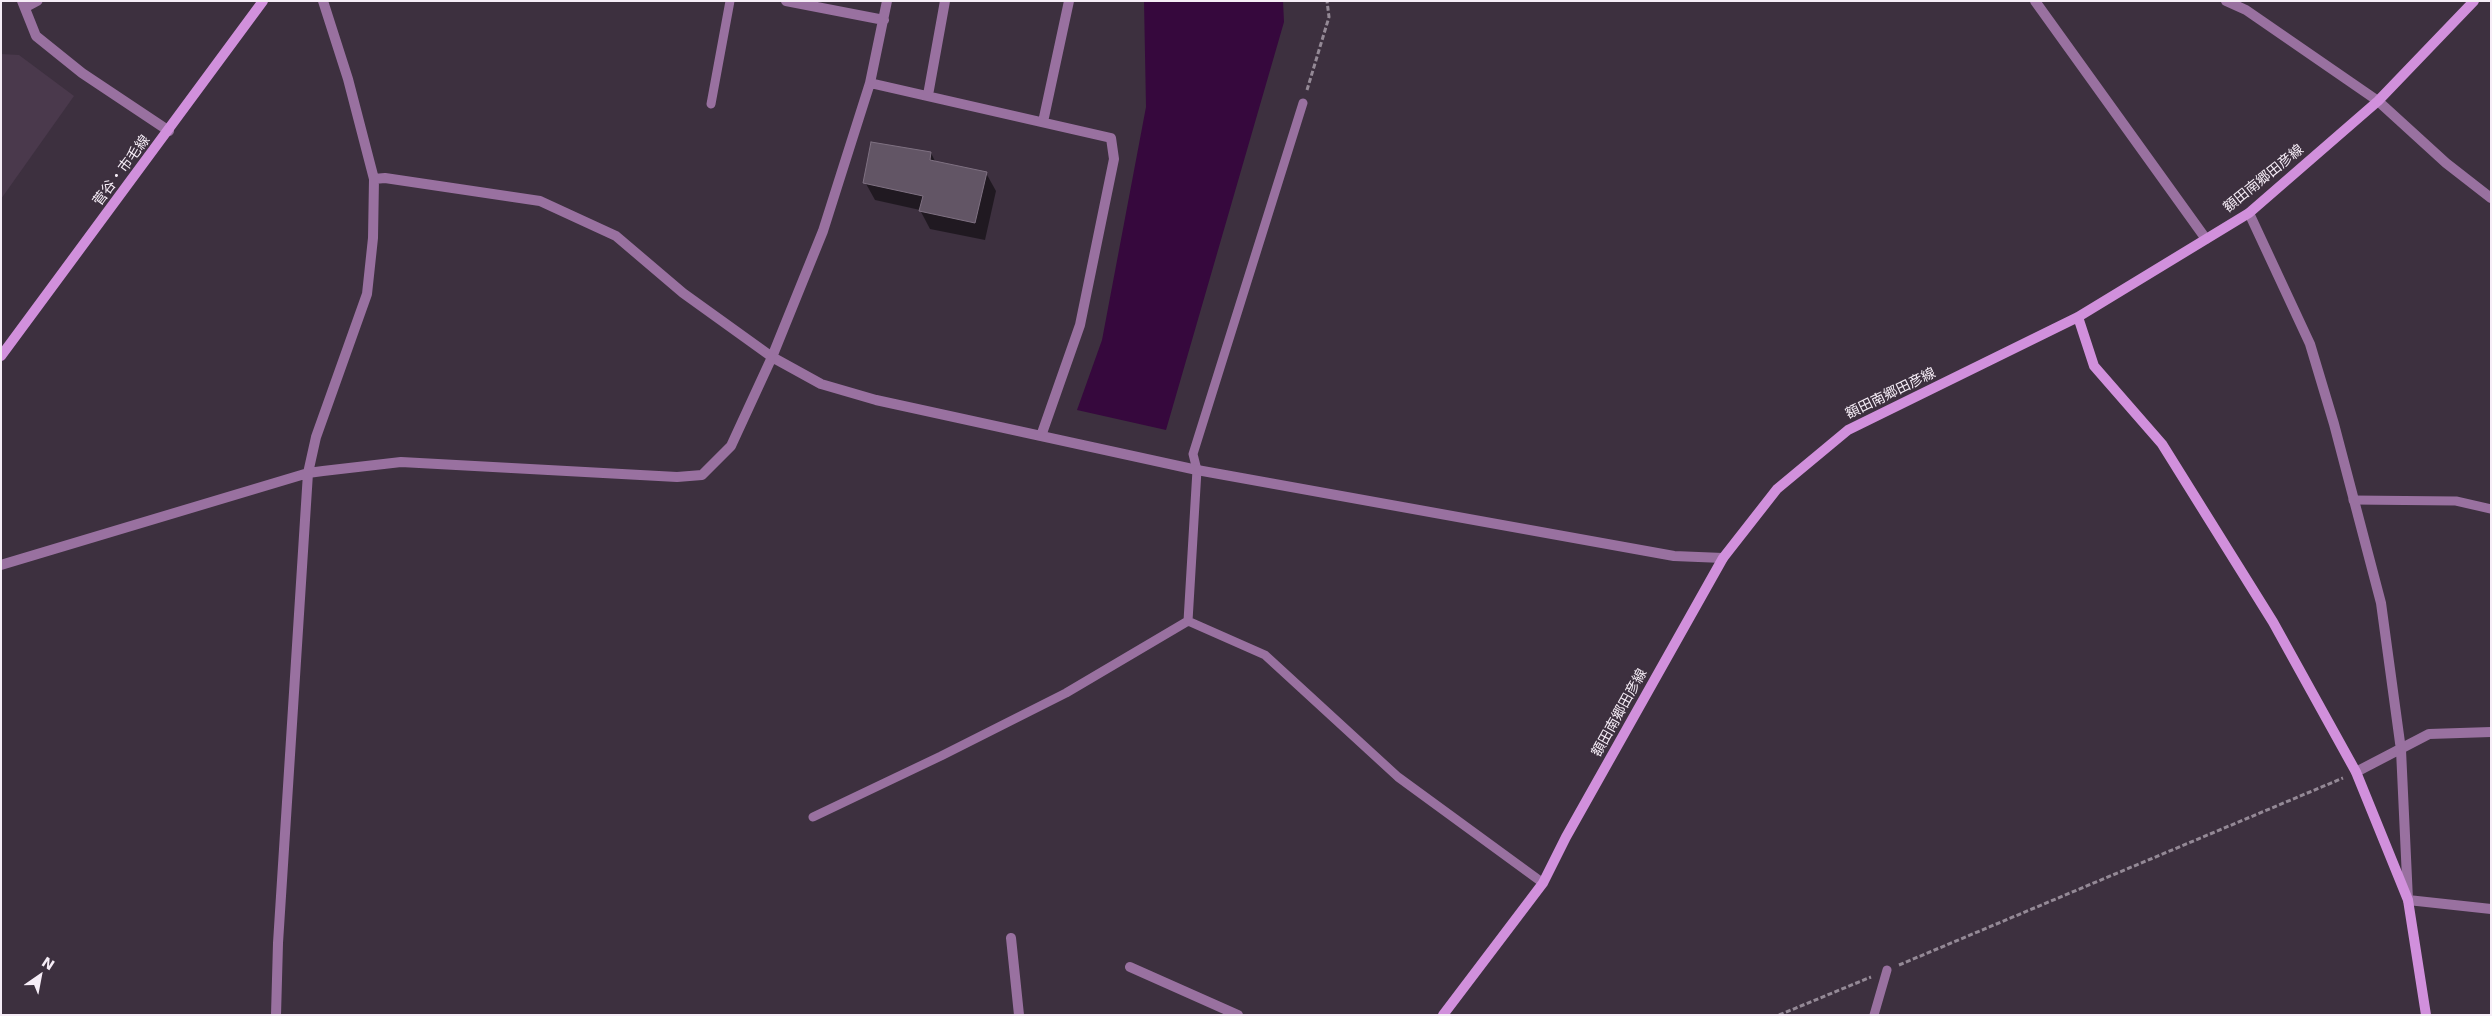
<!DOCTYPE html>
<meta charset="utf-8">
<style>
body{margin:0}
#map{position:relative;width:2492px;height:1016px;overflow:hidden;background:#3d303f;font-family:"DejaVu Sans",sans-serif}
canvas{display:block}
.frame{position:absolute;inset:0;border:2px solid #f6edf7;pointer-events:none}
.north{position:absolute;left:15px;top:951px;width:50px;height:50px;-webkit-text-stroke:4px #3d303f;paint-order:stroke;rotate:33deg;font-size:14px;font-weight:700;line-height:20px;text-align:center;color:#f6edf7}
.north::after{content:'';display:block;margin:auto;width:18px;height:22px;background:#f6edf7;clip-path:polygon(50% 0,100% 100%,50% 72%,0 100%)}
</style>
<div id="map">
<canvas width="2492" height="1016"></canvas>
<div class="frame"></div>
<div class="north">N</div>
</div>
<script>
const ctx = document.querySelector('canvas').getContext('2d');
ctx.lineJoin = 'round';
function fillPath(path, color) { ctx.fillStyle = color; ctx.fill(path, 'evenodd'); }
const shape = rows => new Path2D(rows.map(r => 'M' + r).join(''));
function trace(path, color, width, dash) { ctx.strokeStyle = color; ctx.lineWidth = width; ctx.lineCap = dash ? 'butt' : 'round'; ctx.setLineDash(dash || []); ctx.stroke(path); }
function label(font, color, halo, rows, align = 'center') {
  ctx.font = font + ' "DejaVu Sans","Noto Sans JP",sans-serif'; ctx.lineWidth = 4; ctx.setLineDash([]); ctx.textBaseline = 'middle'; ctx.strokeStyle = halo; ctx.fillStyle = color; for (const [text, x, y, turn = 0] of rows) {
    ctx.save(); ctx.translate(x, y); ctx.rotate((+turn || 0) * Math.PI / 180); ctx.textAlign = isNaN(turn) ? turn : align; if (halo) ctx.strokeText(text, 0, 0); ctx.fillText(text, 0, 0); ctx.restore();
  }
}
fillPath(shape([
 [1,54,19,55,74,96,1,199]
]), '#4a394c');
fillPath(shape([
 [1144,1,1283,1,1284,22,1166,430,1077,410,1102,340,1146,107]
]), '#36083d');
fillPath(shape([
 [931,153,936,163,986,173,996,191,985,240,930,229,920,210,875,200,865,182]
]), '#0007');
const building = shape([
 [871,142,931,152,930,160,987,172,975,223,919,211,923,196,863,183,871,142]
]);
fillPath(building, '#625565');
trace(building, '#7f7182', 1);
trace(shape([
 [1307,90,1329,17,1327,1],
 [1899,965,2343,778],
 [1779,1015,1871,977]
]), '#948996', 3, [5, 2.5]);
trace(shape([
 [25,8,38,1],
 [711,104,730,1],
 [2353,500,2456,501,2491,509],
 [1188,621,1265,655,1398,777,1543,883],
 [813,817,941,756,1066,693,1188,621,1197,470,1193,454,1303,103],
 [1874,1015,1887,970]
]), '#9971a0', 9);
trace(shape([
 [22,1,36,36,82,73,169,131],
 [786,1,884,20],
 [887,1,870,83,1111,138,1114,159,1080,325,1041,436],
 [2035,1,2206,239],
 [2226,1,2246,10,2378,101,2446,163,2491,198],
 [928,95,945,1],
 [1043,122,1069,1],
 [374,179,385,178,540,201,616,236,683,293,772,357,821,384,876,400,1197,470,1674,556,1723,558],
 [2249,213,2310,344,2334,424,2381,603,2401,750,2408,900,2491,909],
 [1,565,308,473,323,471,401,462,677,477,702,475,731,446,772,357,823,231,870,83],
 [2356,772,2429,734,2491,732],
 [1011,938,1019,1015],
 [1130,967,1238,1015],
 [276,1015,278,943,308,473,316,437,367,294,373,238,374,179,348,79,323,1]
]), '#9971a0', 10);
trace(shape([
 [2078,317,2094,366,2162,444,2273,622,2356,772,2408,900,2426,1015],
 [1,356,263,1],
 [1443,1015,1543,883,1566,837,1723,558,1777,489,1848,430,2078,317,2249,213,2378,101,2474,1]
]), '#d190dc', 10);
label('14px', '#f6edf7', '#3d303f', [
 ["菅谷・市毛線",122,171,-53],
 ["額田南郷田彦線",2264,179,-39],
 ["額田南郷田彦線",1891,394,-26],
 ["額田南郷田彦線",1620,713,-61]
]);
</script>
